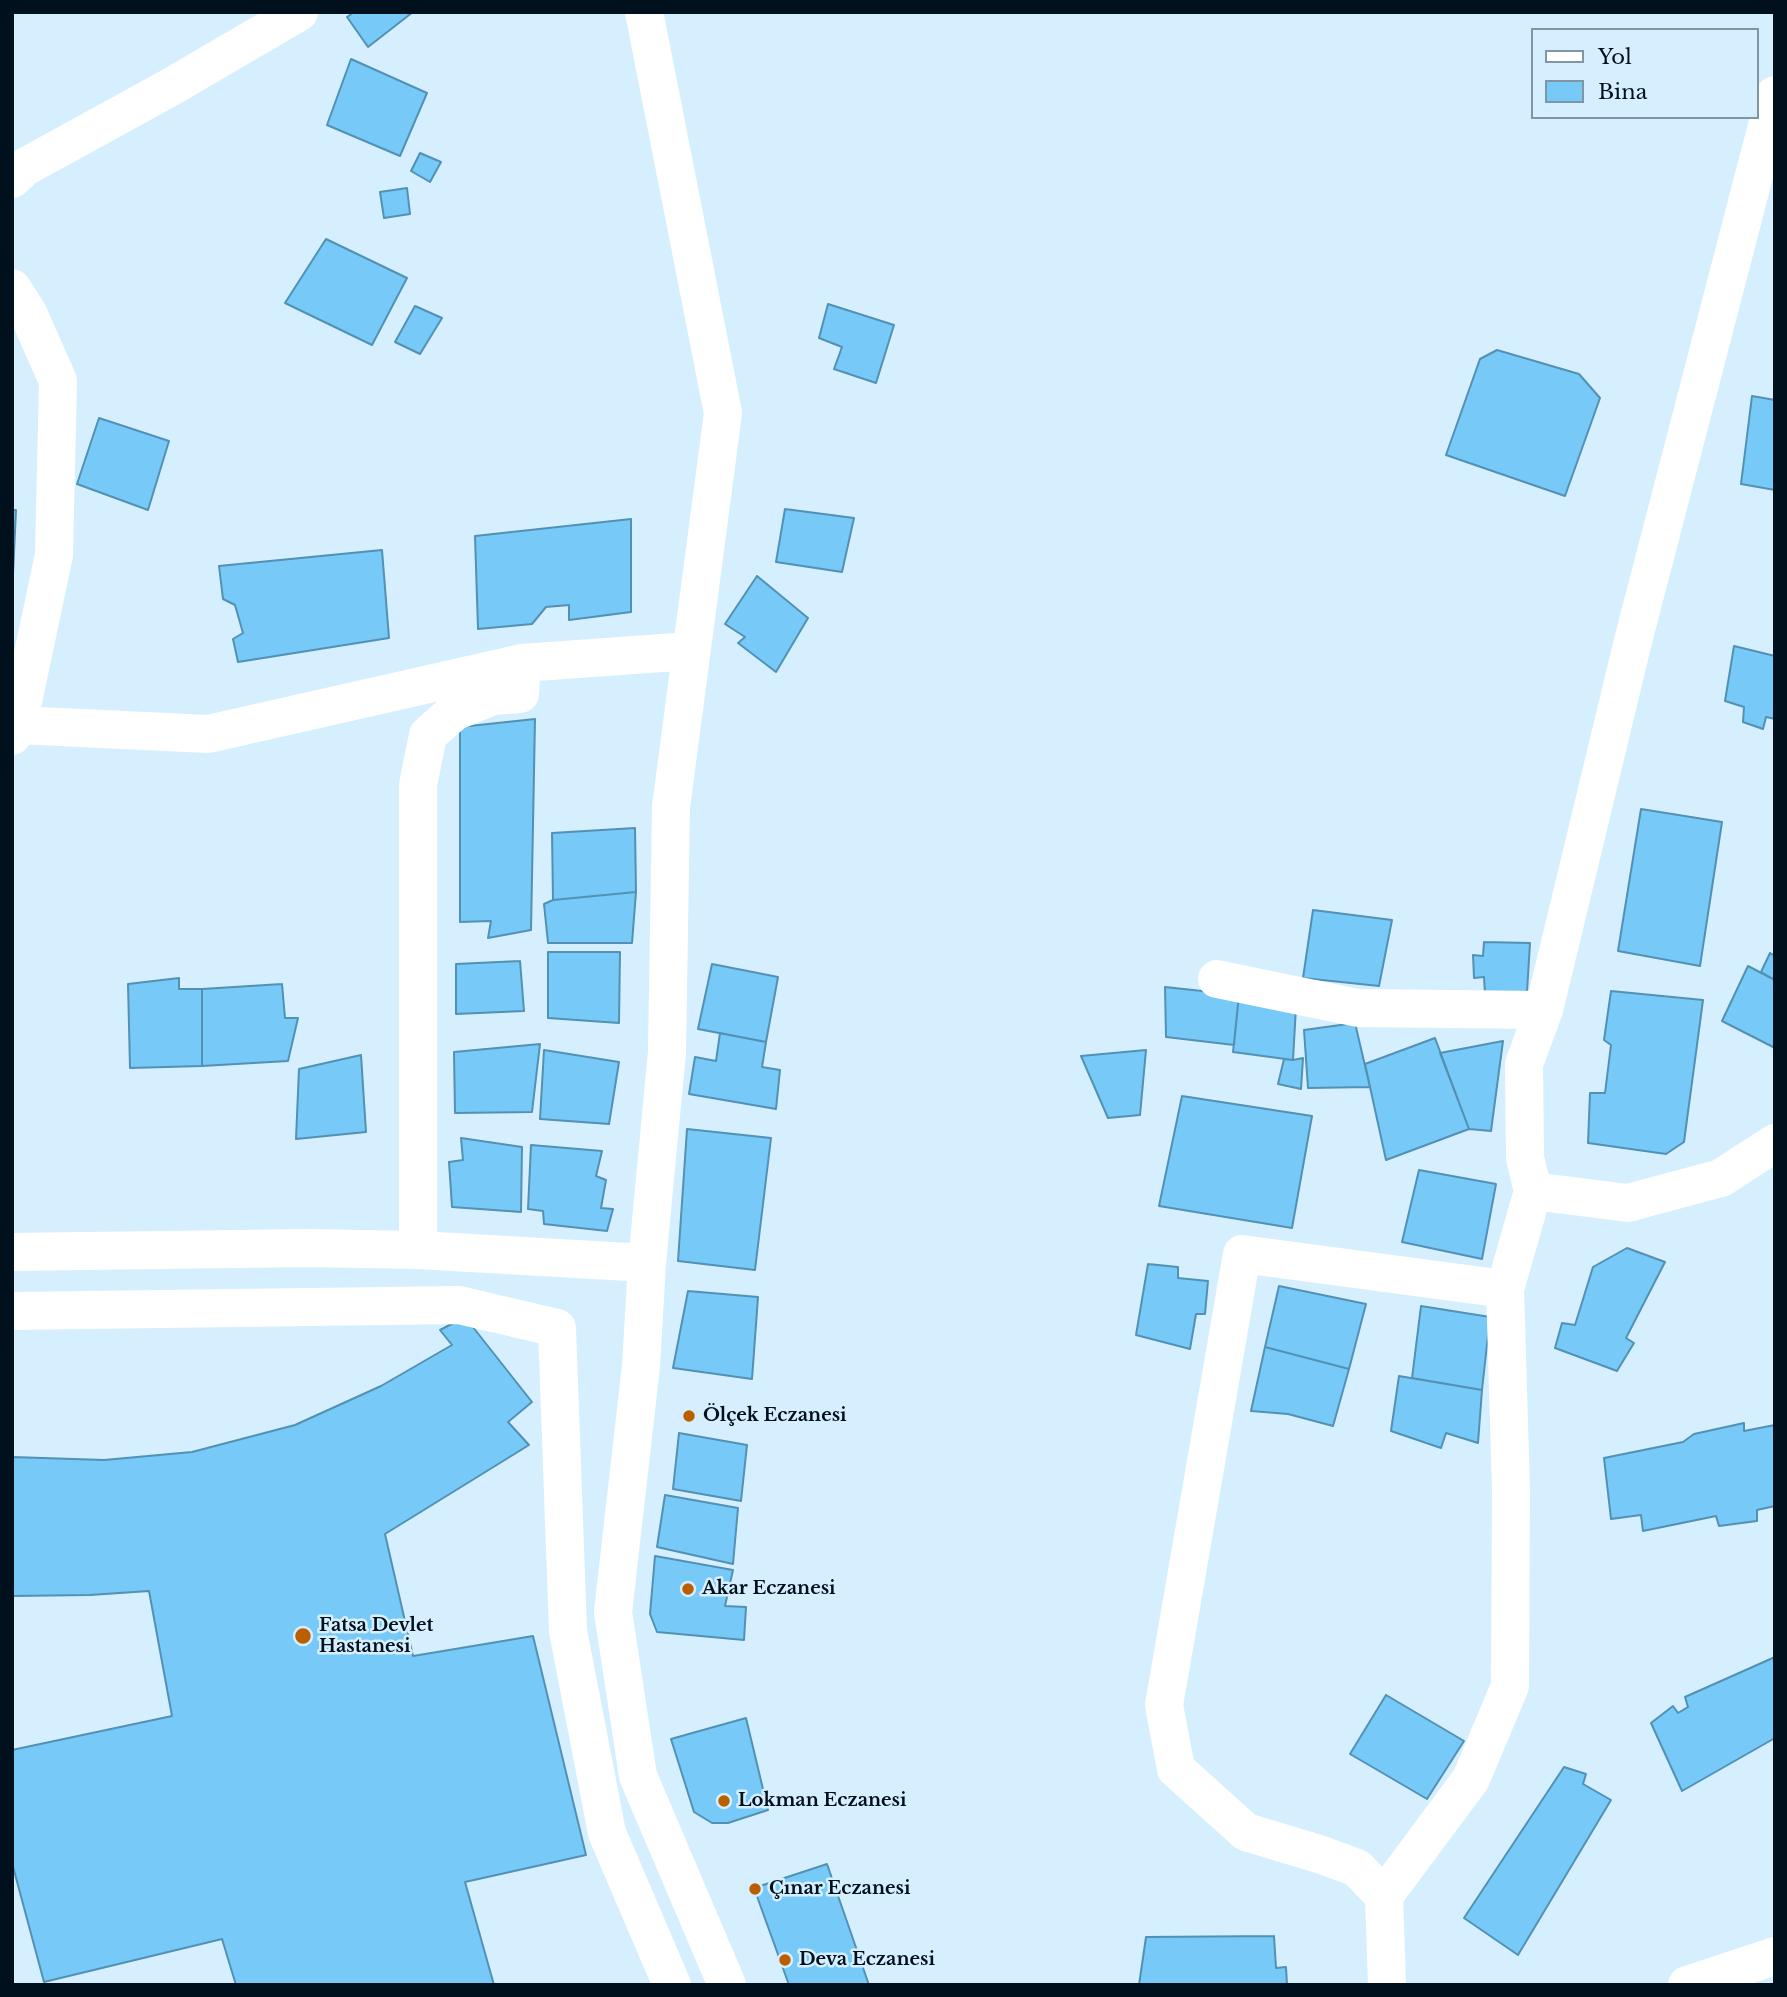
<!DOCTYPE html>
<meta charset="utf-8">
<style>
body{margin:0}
#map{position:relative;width:1787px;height:1997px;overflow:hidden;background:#d6effe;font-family:"Libre Baskerville",serif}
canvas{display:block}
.frame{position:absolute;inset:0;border:14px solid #00101d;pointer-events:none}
.legend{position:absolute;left:1531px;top:28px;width:228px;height:91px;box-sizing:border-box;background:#d6effe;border:2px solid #8096a4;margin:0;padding:9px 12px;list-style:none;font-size:21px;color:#00101d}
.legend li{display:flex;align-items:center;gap:14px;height:35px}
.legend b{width:35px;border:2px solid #8096a4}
</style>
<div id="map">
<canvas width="1787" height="1997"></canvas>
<div class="frame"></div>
<ul class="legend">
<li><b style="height:9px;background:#fff"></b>Yol</li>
<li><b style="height:19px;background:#77c9f8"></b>Bina</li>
</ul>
</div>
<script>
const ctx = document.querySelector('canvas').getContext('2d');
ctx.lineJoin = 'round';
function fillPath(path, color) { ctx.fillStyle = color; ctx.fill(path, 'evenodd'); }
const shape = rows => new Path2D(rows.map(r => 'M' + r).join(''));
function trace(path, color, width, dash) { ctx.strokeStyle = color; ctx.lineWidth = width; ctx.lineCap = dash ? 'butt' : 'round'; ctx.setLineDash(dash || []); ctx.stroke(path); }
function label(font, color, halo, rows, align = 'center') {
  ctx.font = font + ' "Libre Baskerville",serif'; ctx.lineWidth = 5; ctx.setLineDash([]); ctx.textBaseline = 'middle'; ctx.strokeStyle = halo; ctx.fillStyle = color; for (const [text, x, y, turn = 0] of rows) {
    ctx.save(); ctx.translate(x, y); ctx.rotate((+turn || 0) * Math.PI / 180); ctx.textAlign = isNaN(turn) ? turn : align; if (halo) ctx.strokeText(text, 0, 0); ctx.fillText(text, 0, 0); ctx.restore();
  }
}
const building = shape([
 [354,12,413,12,368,47,347,17,354,12],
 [351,59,427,93,400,156,327,125,351,59],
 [420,153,441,162,430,182,411,171,420,153],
 [407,188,410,214,384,218,380,192,407,188],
 [326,239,407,278,372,345,285,303,326,239],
 [828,304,894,325,876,383,834,369,842,347,819,338,828,304],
 [415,306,442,318,420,354,395,342,415,306],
 [1497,350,1579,374,1600,398,1565,496,1446,455,1480,359,1497,350],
 [1752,396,1775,400,1775,490,1741,484,1752,396],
 [99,418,169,441,148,510,77,484,99,418],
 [785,509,854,518,842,572,776,562,785,509],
 [12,510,16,510,13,574,12,573,12,510],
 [631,519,631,612,569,620,569,605,546,607,532,624,478,629,475,536,631,519],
 [382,550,389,638,238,662,233,639,243,633,235,605,223,599,219,566,382,550],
 [757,576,808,618,776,672,738,643,745,637,725,624,757,576],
 [1734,646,1775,656,1775,719,1766,717,1763,729,1743,722,1744,707,1725,701,1734,646],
 [535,719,531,930,488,938,491,921,460,922,460,727,535,719],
 [1641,809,1722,822,1700,966,1618,951,1641,809],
 [635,828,636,892,553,900,552,833,635,828],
 [636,892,632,943,548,943,544,904,553,900,636,892],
 [1313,910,1392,920,1379,986,1303,978,1313,910],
 [1484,942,1530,943,1527,992,1485,995,1484,977,1474,978,1473,955,1483,956,1484,942],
 [548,952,620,952,619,1023,548,1018,548,952],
 [1770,953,1775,956,1775,980,1761,972,1770,953],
 [520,961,524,1011,456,1014,456,964,520,961],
 [712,964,778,977,766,1042,698,1029,712,964],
 [1748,966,1775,980,1775,1048,1722,1021,1748,966],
 [179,978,179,989,202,989,202,1066,130,1068,128,984,179,978],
 [282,984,285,1018,298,1018,288,1061,202,1066,202,989,282,984],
 [1165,987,1239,995,1234,1045,1166,1037,1165,987],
 [1611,991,1703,1000,1684,1142,1666,1154,1588,1143,1590,1093,1605,1093,1611,1045,1604,1040,1611,991],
 [1239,995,1296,1007,1293,1060,1233,1052,1239,995],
 [1355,1023,1370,1087,1308,1088,1304,1030,1355,1023],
 [720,1033,766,1042,762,1067,780,1070,776,1109,689,1094,695,1057,716,1061,720,1033],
 [1435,1038,1469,1129,1386,1160,1365,1064,1435,1038],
 [1503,1041,1491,1131,1469,1129,1440,1053,1503,1041],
 [540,1044,532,1112,455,1113,454,1052,540,1044],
 [544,1050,619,1062,609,1124,540,1119,544,1050],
 [1146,1050,1140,1115,1108,1118,1081,1056,1146,1050],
 [361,1055,366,1132,296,1139,299,1069,361,1055],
 [1303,1058,1301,1089,1278,1084,1284,1059,1293,1060,1303,1058],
 [1182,1096,1312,1116,1292,1228,1159,1206,1182,1096],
 [687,1129,771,1138,755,1270,678,1261,687,1129],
 [461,1138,522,1147,521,1212,452,1207,449,1162,463,1160,461,1138],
 [531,1145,602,1151,596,1176,606,1180,601,1208,613,1209,607,1231,544,1224,543,1211,528,1209,531,1145],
 [1419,1170,1496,1184,1482,1259,1402,1242,1419,1170],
 [1627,1248,1665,1262,1626,1338,1634,1343,1617,1371,1555,1348,1562,1323,1575,1325,1593,1267,1627,1248],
 [1148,1264,1178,1267,1178,1278,1208,1281,1205,1314,1196,1314,1190,1349,1136,1335,1148,1264],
 [1279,1286,1366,1304,1349,1369,1265,1347,1279,1286],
 [688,1291,758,1297,752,1379,673,1368,688,1291],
 [1421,1306,1490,1317,1482,1390,1412,1378,1421,1306],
 [465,1317,532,1402,508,1422,529,1445,385,1534,413,1656,533,1636,586,1855,465,1882,494,1985,236,1985,222,1939,44,1982,12,1863,12,1750,172,1716,149,1591,90,1595,12,1596,12,1457,104,1460,192,1452,295,1425,381,1386,452,1345,440,1330,465,1317],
 [1265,1347,1349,1369,1333,1426,1288,1414,1251,1411,1265,1347],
 [1399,1376,1482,1390,1478,1443,1446,1433,1441,1448,1391,1431,1399,1376],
 [1744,1423,1744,1431,1775,1425,1775,1506,1757,1510,1757,1521,1719,1526,1716,1516,1643,1531,1641,1515,1611,1519,1604,1458,1683,1442,1694,1434,1744,1423],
 [679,1433,747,1445,741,1501,673,1489,679,1433],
 [665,1495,738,1508,733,1564,657,1547,665,1495],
 [655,1556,733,1570,725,1606,746,1607,744,1640,657,1632,650,1614,655,1556],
 [1775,1657,1775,1738,1682,1791,1651,1723,1673,1706,1678,1713,1688,1707,1685,1697,1775,1657],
 [1386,1695,1464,1741,1427,1799,1350,1754,1386,1695],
 [746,1718,768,1810,728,1823,712,1823,694,1812,671,1739,746,1718],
 [1564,1767,1586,1774,1583,1784,1611,1800,1518,1955,1464,1918,1564,1767],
 [827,1864,869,1985,789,1985,754,1888,827,1864],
 [1274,1936,1276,1968,1286,1967,1287,1985,1139,1985,1146,1937,1274,1936]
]);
fillPath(building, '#77c9f8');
trace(building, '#5291b4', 2);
trace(shape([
 [644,12,723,413,671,807,667,1052,647,1263,641,1366,613,1612,638,1776,727,1985],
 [12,179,25,167,169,88,299,12],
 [12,288,28,313,58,381,54,555,18,725,12,736],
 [18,725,208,734,522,663,690,651],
 [1217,979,1358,1008,1544,1010],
 [1533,1191,1628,1203,1721,1178,1775,1143],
 [418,1250,418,785,428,735,454,712,493,696,520,694,522,663],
 [12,1252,308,1248,418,1250,647,1263],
 [12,1311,459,1305,557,1328,568,1631,607,1833,672,1985],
 [1384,1896,1357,1868,1322,1855,1246,1832,1176,1769,1164,1705,1242,1254,1505,1289],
 [1387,1985,1384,1896,1471,1779,1510,1686,1511,1490,1505,1289,1533,1191,1525,1158,1524,1064,1544,1010,1633,641,1775,95],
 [1687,1985,1775,1956]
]), '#fff', 38);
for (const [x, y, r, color] of [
 [689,1416,7,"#ba5f00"],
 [688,1589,7,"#ba5f00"],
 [303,1636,9,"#ba5f00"],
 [724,1801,7,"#ba5f00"],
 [755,1889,7,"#ba5f00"],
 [785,1960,7,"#ba5f00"]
]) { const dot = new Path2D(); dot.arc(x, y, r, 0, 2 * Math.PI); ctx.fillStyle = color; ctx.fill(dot); trace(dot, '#d6effe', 2.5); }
label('bold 18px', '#00101d', '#d6effe', [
 ["Ölçek Eczanesi",703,1416],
 ["Akar Eczanesi",702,1589],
 ["Fatsa Devlet",319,1626],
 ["Hastanesi",319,1647],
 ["Lokman Eczanesi",738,1801],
 ["Çınar Eczanesi",769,1889],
 ["Deva Eczanesi",799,1960]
], 'left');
</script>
